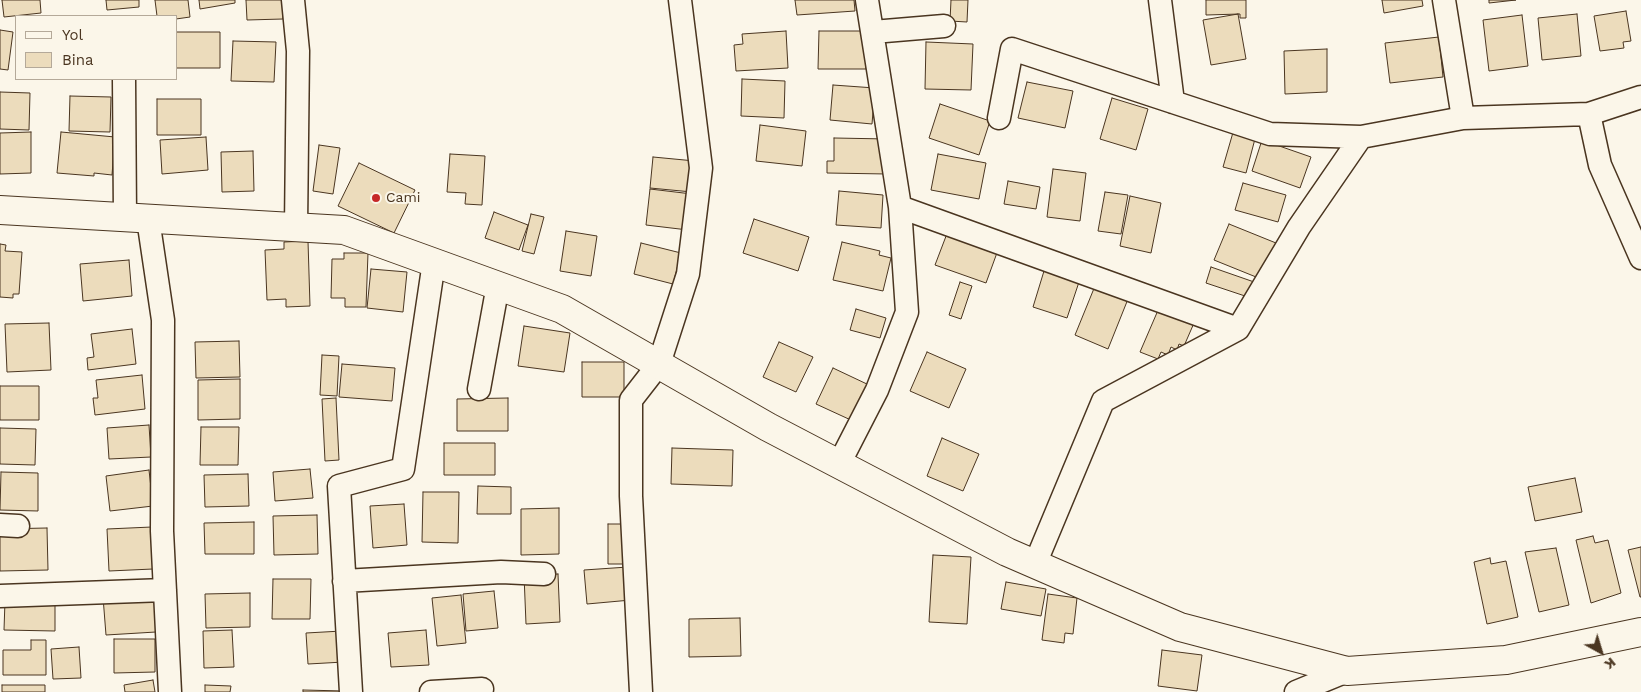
<!DOCTYPE html>
<style>
body{margin:0}
#map{position:relative;width:1641px;height:692px;overflow:hidden;background:#fbf6e9;font-family:"Work Sans",sans-serif}
canvas{display:block}
.legend{position:absolute;left:15px;top:15px;width:162px;height:65px;box-sizing:border-box;background:#fbf6e9;border:1px solid #b4a999;margin:0;padding:6px 9px;list-style:none;font-size:15px;color:#4a3520}
.legend li{display:flex;align-items:center;gap:10px;height:25px}
.legend b{width:25px;border:1px solid #b4a999}
.north{position:absolute;left:1576px;top:627px;width:50px;height:50px;-webkit-text-stroke:4px #fbf6e9;paint-order:stroke;rotate:141deg;font-size:14px;font-weight:700;line-height:20px;text-align:center;color:#4a3520}
.north::after{content:'';display:block;margin:auto;width:18px;height:22px;background:#4a3520;clip-path:polygon(50% 0,100% 100%,50% 72%,0 100%)}
</style>
<div id="map">
<canvas width="1641" height="692"></canvas>
<ul class="legend">
<li><b style="height:6px;background:#fbf6e9"></b>Yol</li>
<li><b style="height:14px;background:#ecdcbc"></b>Bina</li>
</ul>
<div class="north">K</div>
</div>
<script>
const ctx = document.querySelector('canvas').getContext('2d');
ctx.lineJoin = 'round';
function fillPath(path, color) { ctx.fillStyle = color; ctx.fill(path, 'evenodd'); }
const shape = rows => new Path2D(rows.map(r => 'M' + r).join(''));
function trace(path, color, width, dash) { ctx.strokeStyle = color; ctx.lineWidth = width; ctx.lineCap = dash ? 'butt' : 'round'; ctx.setLineDash(dash || []); ctx.stroke(path); }
function label(font, color, halo, rows, align = 'center') {
  ctx.font = font + ' "Work Sans",sans-serif'; ctx.lineWidth = 4; ctx.setLineDash([]); ctx.textBaseline = 'middle'; ctx.strokeStyle = halo; ctx.fillStyle = color; for (const [text, x, y, turn = 0] of rows) {
    ctx.save(); ctx.translate(x, y); ctx.rotate((+turn || 0) * Math.PI / 180); ctx.textAlign = isNaN(turn) ? turn : align; if (halo) ctx.strokeText(text, 0, 0); ctx.fillText(text, 0, 0); ctx.restore();
  }
}
const building = shape([
 [2,0,40,0,41,13,4,17,2,0],
 [106,0,139,0,139,7,107,10,106,0],
 [155,0,188,0,190,17,176,19,176,16,157,16,155,0],
 [199,0,235,0,235,3,200,9,199,0],
 [246,0,283,0,283,19,247,20,246,0],
 [795,0,854,0,855,11,797,15,795,0],
 [951,0,968,0,967,22,950,21,951,0],
 [1206,0,1246,0,1246,18,1240,18,1240,14,1206,15,1206,0],
 [1382,0,1422,0,1423,6,1384,13,1382,0],
 [1489,0,1516,0,1489,3,1489,0],
 [1626,11,1631,41,1623,42,1624,48,1600,51,1594,16,1626,11],
 [1238,14,1246,59,1211,65,1203,20,1238,14],
 [1577,14,1581,56,1542,60,1538,18,1577,14],
 [1522,15,1528,66,1489,71,1483,20,1522,15],
 [0,30,13,32,8,70,0,69,0,30],
 [786,31,788,68,736,71,734,45,743,44,742,34,786,31],
 [819,31,866,31,866,69,818,69,819,31],
 [176,32,220,32,220,68,176,68,176,32],
 [1439,37,1443,77,1390,83,1385,43,1439,37],
 [233,41,276,42,274,82,231,81,233,41],
 [926,42,973,44,971,90,925,89,926,42],
 [1327,49,1327,92,1285,94,1284,51,1327,49],
 [742,79,785,81,784,118,741,116,742,79],
 [1027,82,1073,91,1065,128,1018,118,1027,82],
 [833,85,875,88,872,124,830,120,833,85],
 [0,92,30,93,29,130,0,129,0,92],
 [70,96,111,97,110,132,69,131,70,96],
 [1112,98,1148,109,1136,150,1100,139,1112,98],
 [157,99,201,99,201,135,157,135,157,99],
 [940,104,990,121,979,155,929,138,940,104],
 [760,125,806,131,802,166,756,161,760,125],
 [1234,129,1256,135,1246,173,1223,167,1234,129],
 [31,132,31,173,0,174,0,133,31,132],
 [61,132,115,137,112,175,94,173,94,176,57,173,61,132],
 [206,137,208,170,162,174,160,140,206,137],
 [834,138,888,139,887,174,827,173,827,161,834,161,834,138],
 [1262,140,1311,157,1300,188,1252,171,1262,140],
 [319,145,340,148,333,194,313,191,319,145],
 [253,151,254,191,222,192,221,152,253,151],
 [450,154,485,156,482,205,465,204,466,193,447,192,450,154],
 [938,154,986,163,979,199,931,190,938,154],
 [653,157,695,161,692,192,650,188,653,157],
 [359,163,415,190,394,233,338,206,359,163],
 [1053,169,1086,173,1080,221,1047,217,1053,169],
 [1008,181,1040,187,1036,209,1004,204,1008,181],
 [1243,183,1286,195,1278,222,1235,210,1243,183],
 [650,189,692,194,688,230,646,225,650,189],
 [839,191,883,195,881,228,836,225,839,191],
 [1105,192,1128,195,1121,234,1098,231,1105,192],
 [1130,196,1161,203,1151,253,1120,246,1130,196],
 [494,212,528,225,519,250,485,238,494,212],
 [531,214,544,217,534,254,522,251,531,214],
 [754,219,809,237,798,271,743,253,754,219],
 [1229,224,1276,243,1261,279,1214,260,1229,224],
 [566,231,597,236,591,276,560,271,566,231],
 [948,231,998,250,986,283,935,265,948,231],
 [308,241,310,306,286,307,286,299,267,300,265,250,284,249,284,242,308,241],
 [842,242,880,251,879,255,891,258,883,291,833,280,842,242],
 [641,243,681,253,673,284,634,274,641,243],
 [0,244,6,245,5,251,22,252,19,294,13,294,13,298,0,297,0,244],
 [344,253,368,253,366,307,345,307,345,298,331,298,332,259,344,259,344,253],
 [129,260,132,296,83,301,80,264,129,260],
 [1211,267,1257,283,1251,298,1206,283,1211,267],
 [371,269,407,272,403,312,367,308,371,269],
 [1044,271,1079,282,1067,318,1033,307,1044,271],
 [960,282,972,286,961,319,949,315,960,282],
 [1095,286,1128,299,1108,349,1075,335,1095,286],
 [1159,308,1194,323,1184,346,1179,344,1177,350,1171,347,1168,355,1161,352,1158,359,1140,352,1159,308],
 [856,309,886,318,880,338,850,330,856,309],
 [49,323,51,370,7,372,5,324,49,323],
 [524,326,570,333,564,372,518,366,524,326],
 [132,329,136,364,88,370,87,358,94,357,91,334,132,329],
 [239,341,240,377,196,378,195,342,239,341],
 [779,342,813,357,796,392,763,377,779,342],
 [927,352,966,369,949,408,910,391,927,352],
 [322,355,339,356,337,396,320,395,322,355],
 [582,362,624,362,624,397,582,397,582,362],
 [342,364,395,368,392,401,339,397,342,364],
 [833,368,869,385,853,421,816,404,833,368],
 [142,375,145,409,95,415,93,398,98,398,96,380,142,375],
 [240,379,240,419,198,420,198,380,240,379],
 [0,386,39,386,39,420,0,420,0,386],
 [336,398,339,460,325,461,322,399,336,398],
 [508,398,508,431,457,431,457,399,508,398],
 [149,425,151,457,109,459,107,428,149,425],
 [201,427,239,427,238,465,200,465,201,427],
 [0,428,36,429,35,465,0,464,0,428],
 [942,438,979,454,963,491,927,476,942,438],
 [444,443,495,443,495,475,444,475,444,443],
 [672,448,733,450,732,486,671,484,672,448],
 [310,469,313,498,275,501,273,472,310,469],
 [149,470,153,506,110,511,106,476,149,470],
 [1,472,38,473,38,511,0,510,1,472],
 [248,474,249,506,205,507,204,475,248,474],
 [1575,478,1582,512,1535,521,1528,487,1575,478],
 [478,486,511,487,511,514,477,514,478,486],
 [423,492,459,492,458,543,422,542,423,492],
 [404,504,407,545,373,548,370,506,404,504],
 [559,508,559,554,521,555,521,509,559,508],
 [317,515,318,554,274,555,273,516,317,515],
 [254,522,254,554,205,554,204,523,254,522],
 [608,524,628,524,629,564,608,564,608,524],
 [152,527,153,569,109,571,107,529,152,527],
 [47,528,48,570,0,571,0,529,47,528],
 [1593,536,1595,543,1608,540,1621,593,1591,603,1576,540,1593,536],
 [1641,547,1641,597,1640,597,1628,550,1641,547],
 [1556,548,1569,605,1539,612,1525,552,1556,548],
 [933,555,971,557,967,624,929,622,933,555],
 [1490,558,1491,564,1506,561,1518,617,1487,624,1474,562,1490,558],
 [628,567,631,600,587,604,584,570,628,567],
 [558,574,560,622,526,624,524,575,558,574],
 [273,579,311,579,310,619,272,619,273,579],
 [1006,582,1046,589,1041,616,1001,609,1006,582],
 [494,591,498,628,466,631,463,594,494,591],
 [154,593,156,632,106,635,103,597,154,593],
 [250,593,250,627,206,628,205,594,250,593],
 [1048,594,1077,598,1073,634,1065,633,1064,643,1042,640,1048,594],
 [461,595,466,643,437,646,432,598,461,595],
 [5,601,55,601,55,631,4,630,5,601],
 [740,618,741,656,689,657,689,619,740,618],
 [232,630,234,667,204,668,203,631,232,630],
 [426,630,429,665,391,667,388,633,426,630],
 [342,631,344,662,308,664,306,633,342,631],
 [114,639,155,639,155,672,114,673,114,639],
 [31,640,46,640,46,675,3,675,3,650,31,650,31,640],
 [79,647,81,678,53,679,51,649,79,647],
 [1162,650,1202,655,1197,691,1158,686,1162,650],
 [153,680,155,692,125,692,124,685,153,680],
 [2,685,45,685,45,692,2,692,2,685],
 [205,685,231,686,230,692,205,692,205,685],
 [303,690,344,691,344,692,303,692,303,690]
]);
fillPath(building, '#ecdcbc');
trace(building, '#4a3520', 1);
const street = shape([
 [293,0,298,51,296,227],
 [1160,0,1173,102],
 [1444,0,1463,118],
 [873,32,944,26],
 [124,79,125,217],
 [1589,114,1600,165,1641,258],
 [999,118,1012,49,1270,134,1361,137],
 [900,207,1238,329],
 [148,219,163,320,162,531,170,692],
 [479,389,498,285],
 [839,464,877,390,907,312,900,207,867,0],
 [0,525,18,526],
 [1035,564,1103,401,1238,329,1299,227,1361,137,1463,118,1589,114,1641,97],
 [344,581,501,572,544,574],
 [0,596,165,590],
 [351,692,339,486,403,469,434,262],
 [431,692,482,689],
 [641,692,631,496,631,400,659,364,688,274,701,168,680,0],
 [1296,692,1347,671]
]);
const secondary = shape([
 [0,210,344,230,562,309,768,427,1007,552,1180,627,1347,671,1506,660,1641,632]
]);
trace(street, '#4a3520', 25);
trace(secondary, '#4a3520', 30);
trace(street, '#fbf6e9', 22);
trace(secondary, '#fbf6e9', 28);
for (const [x, y, r, color] of [
 [376,198,5,"#c62828"]
]) { const dot = new Path2D(); dot.arc(x, y, r, 0, 2 * Math.PI); ctx.fillStyle = color; ctx.fill(dot); trace(dot, '#fbf6e9', 2); }
label('14px', '#4a3520', '#fbf6e9', [
 ["Cami",386,198]
], 'left');
</script>
